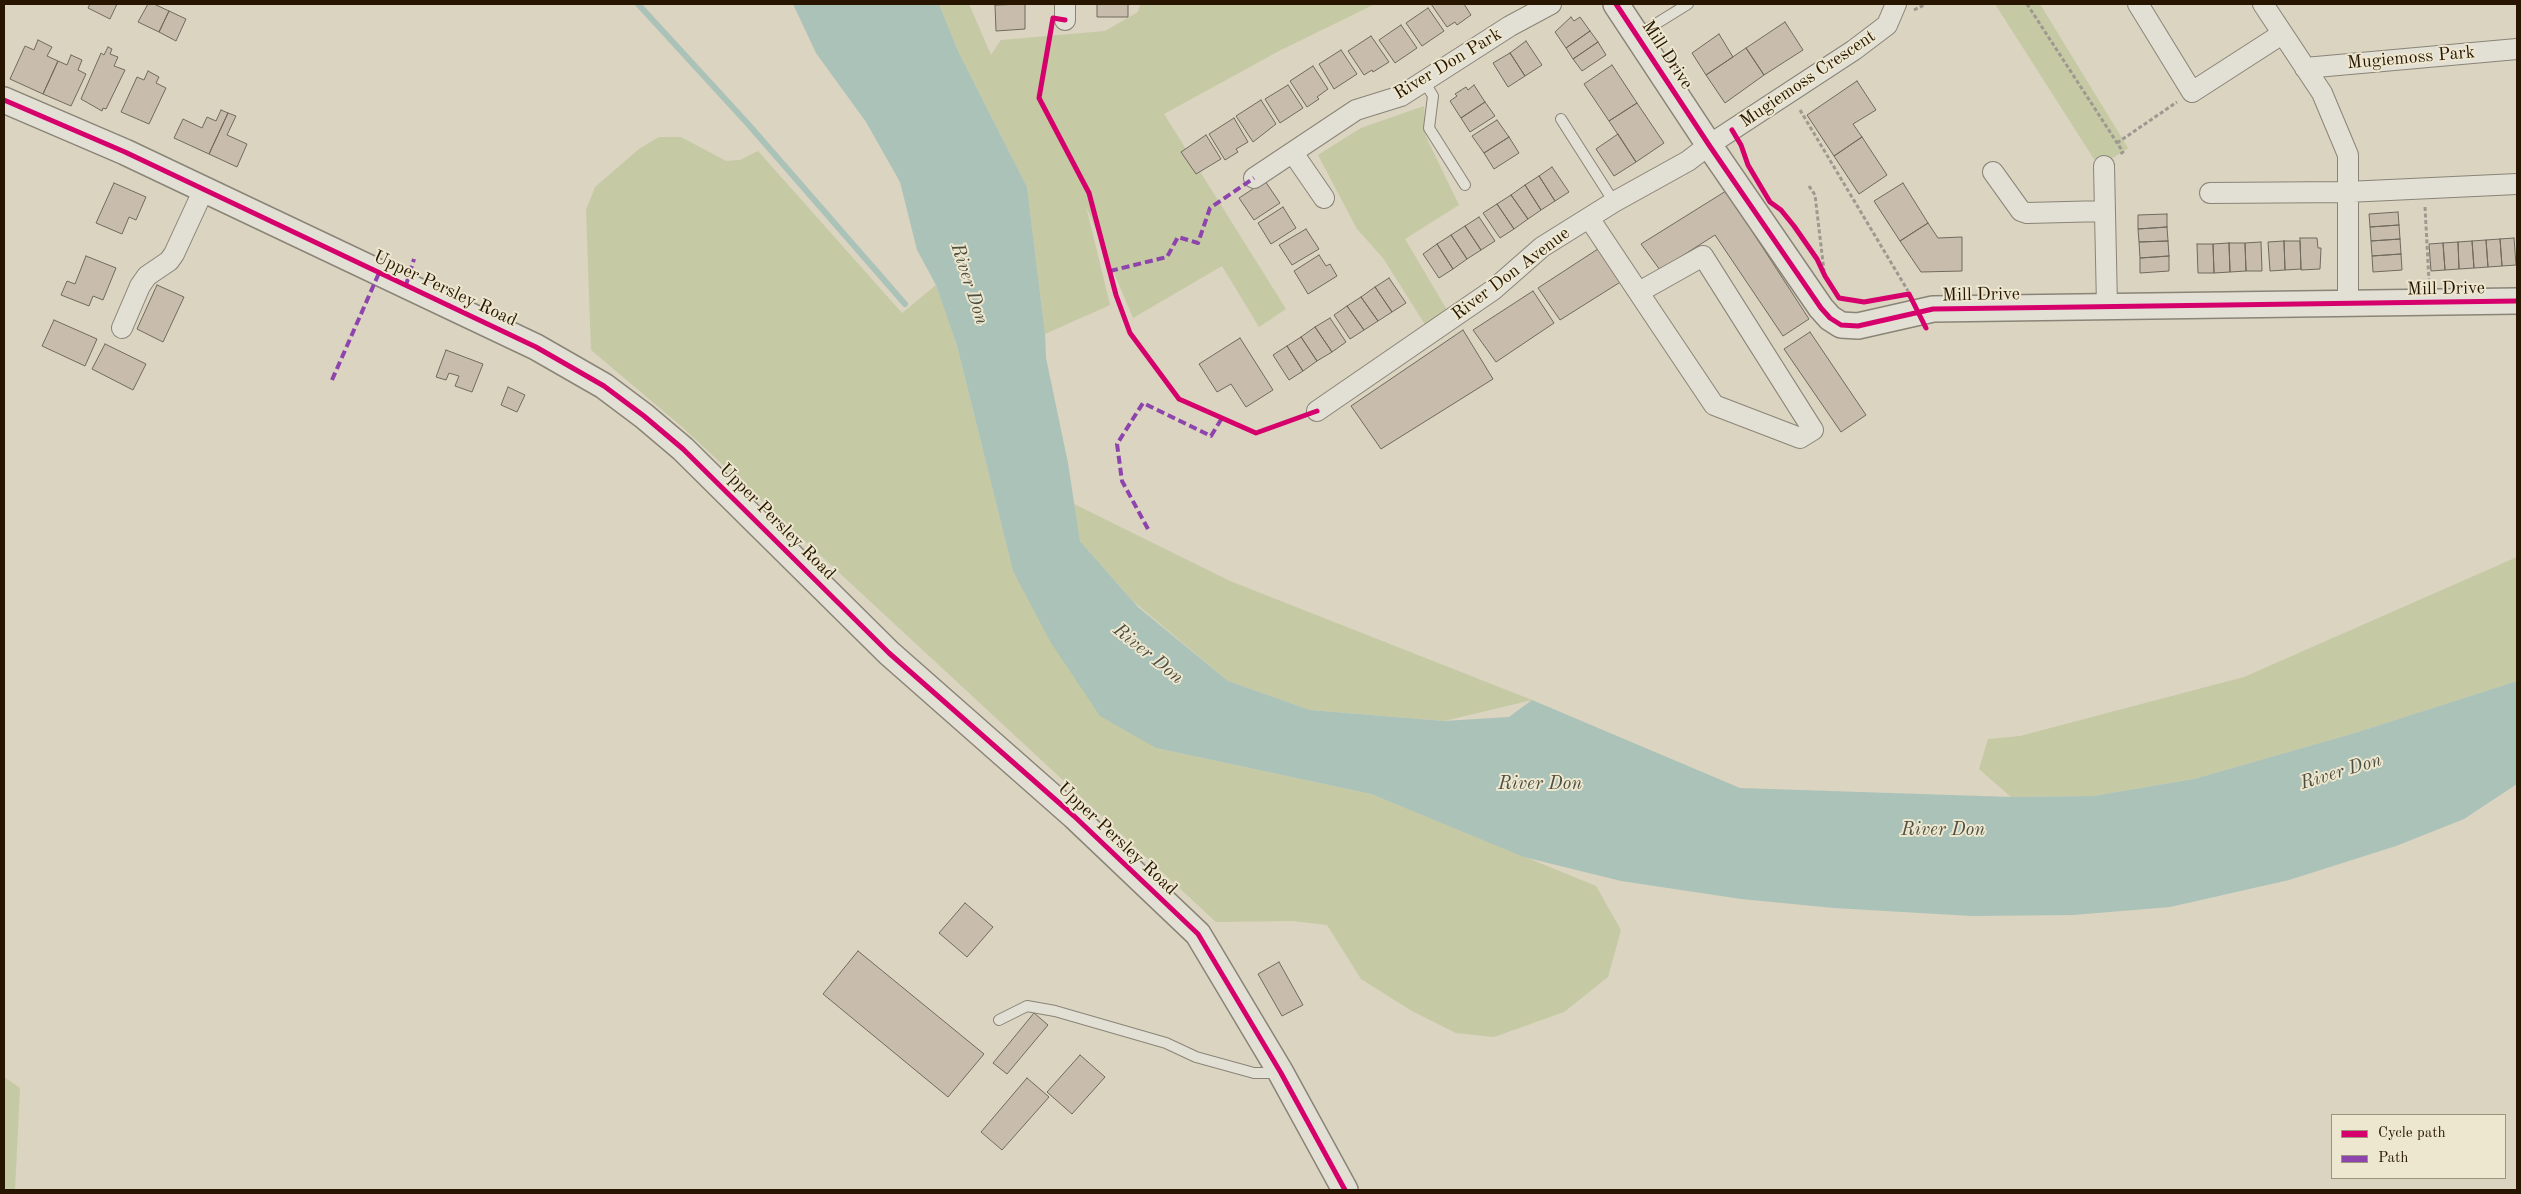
<!DOCTYPE html>
<style>
body{margin:0}
#map{position:relative;width:2521px;height:1194px;overflow:hidden;background:#dad4c0;font-family:"Old Standard TT",serif}
canvas{display:block}
.frame{position:absolute;inset:0;border:5px solid #271500;pointer-events:none}
.legend{position:absolute;left:2331px;top:1114px;width:175px;height:65px;box-sizing:border-box;background:#ede7d0;border:1px solid #9e937d;margin:0;padding:6px 9px;list-style:none;font-size:15px;color:#271500}
.legend li{display:flex;align-items:center;gap:10px;height:25px}
.legend b{width:25px;border:1px solid #9e937d}
</style>
<div id="map">
<canvas width="2521" height="1194"></canvas>
<div class="frame"></div>
<ul class="legend">
<li><b style="height:6px;background:#d6006c"></b>Cycle path</li>
<li><b style="height:6px;background:#8e44ad"></b>Path</li>
</ul>
</div>
<script>
const ctx = document.querySelector('canvas').getContext('2d');
ctx.lineJoin = 'round';
function fillPath(path, color) { ctx.fillStyle = color; ctx.fill(path, 'evenodd'); }
const shape = rows => new Path2D(rows.map(r => 'M' + r).join(''));
function trace(path, color, width, dash) { ctx.strokeStyle = color; ctx.lineWidth = width; ctx.lineCap = dash ? 'butt' : 'round'; ctx.setLineDash(dash || []); ctx.stroke(path); }
function label(font, color, halo, rows, align = 'center') {
  ctx.font = font + ' "Old Standard TT",serif'; ctx.lineWidth = 4; ctx.setLineDash([]); ctx.textBaseline = 'middle'; ctx.strokeStyle = halo; ctx.fillStyle = color; for (const [text, x, y, turn = 0] of rows) {
    ctx.save(); ctx.translate(x, y); ctx.rotate((+turn || 0) * Math.PI / 180); ctx.textAlign = isNaN(turn) ? turn : align; if (halo) ctx.strokeText(text, 0, 0); ctx.fillText(text, 0, 0); ctx.restore();
  }
}
fillPath(shape([
 [939,4,969,4,991,55,1001,40,1105,31,1138,12,1140,4,1375,4,1279,51,1164,114,1286,309,1259,327,1222,266,1133,318,1086,206,1110,305,1045,334,1027,187,958,51],
 [1995,4,2040,4,2128,148,2099,167],
 [1424,106,1426,137,1459,205,1405,239,1447,310,1426,326,1383,258,1357,229,1318,155,1361,128],
 [659,137,681,137,726,161,740,160,758,151,902,313,936,285,957,346,1013,571,1156,748,1371,794,1596,886,1621,930,1608,977,1564,1012,1494,1037,1456,1033,1412,1011,1361,979,1327,925,1293,921,1216,922,681,426,591,350,586,210,595,187,639,149],
 [1074,504,1230,581,1532,700,1444,721,1310,710,1228,681,1133,601,1080,541],
 [2517,557,2517,681,2358,732,2194,779,2093,796,2011,797,1979,769,1988,739,2020,736,2244,677],
 [4,1077,20,1088,15,1190,4,1190]
]), '#c5c9a4');
fillPath(shape([
 [793,4,939,4,958,51,1027,187,1045,334,1046,358,1068,463,1080,541,1138,607,1228,681,1310,710,1444,721,1509,717,1532,700,1740,788,2011,797,2093,796,2194,779,2358,732,2517,681,2517,784,2464,819,2396,846,2289,880,2170,907,2073,915,1972,916,1834,908,1741,899,1621,881,1524,857,1371,794,1156,748,1100,716,1051,643,1013,571,957,346,936,285,917,250,900,182,866,122,816,53]
]), '#abc2b8');
trace(shape([
 [638,4,748,124,905,304]
]), '#abc2b8', 6);
const building = shape([
 [90,4,117,4,110,19,88,8,90,4],
 [148,4,154,4,169,11,159,32,138,22,148,4],
 [1025,4,1025,29,996,31,995,5,1025,4],
 [1095,4,1128,4,1128,17,1097,17,1097,4,1095,4],
 [1431,4,1464,4,1471,15,1457,25,1455,22,1447,27,1431,4],
 [1428,8,1444,31,1422,46,1406,23,1428,8],
 [169,11,186,19,176,41,159,32,169,11],
 [1571,17,1574,21,1580,17,1590,31,1566,48,1555,32,1571,17],
 [1785,22,1803,50,1764,75,1746,48,1785,22],
 [1401,25,1417,48,1395,63,1379,40,1401,25],
 [1590,31,1598,42,1573,59,1566,48,1590,31],
 [1719,34,1733,57,1706,75,1692,53,1719,34],
 [1371,36,1389,62,1373,72,1372,70,1364,75,1348,51,1371,36],
 [38,40,52,47,47,56,58,61,43,94,10,79,25,46,34,50,38,40],
 [1526,41,1542,65,1525,76,1510,53,1526,41],
 [1598,42,1606,55,1582,71,1573,59,1598,42],
 [108,47,112,49,110,54,118,57,114,66,125,70,106,109,103,108,102,111,81,99,101,53,104,55,108,47],
 [1746,48,1764,75,1725,103,1706,75,1746,48],
 [1341,50,1357,74,1334,89,1319,64,1341,50],
 [1510,53,1525,76,1508,87,1493,63,1510,53],
 [71,55,82,60,78,70,86,74,71,106,43,94,58,61,67,65,71,55],
 [1612,65,1637,103,1609,121,1584,84,1612,65],
 [1313,66,1328,89,1317,97,1319,99,1307,107,1290,81,1313,66],
 [148,71,159,77,156,83,166,88,149,124,121,112,137,77,144,80,148,71],
 [1857,81,1876,110,1853,124,1862,137,1834,156,1807,115,1857,81],
 [1288,85,1303,108,1280,123,1265,99,1288,85],
 [1474,85,1485,102,1461,118,1450,101,1457,96,1455,94,1466,87,1468,90,1474,85],
 [1261,100,1276,124,1253,142,1236,116,1261,100],
 [1485,102,1495,116,1470,132,1461,118,1485,102],
 [1637,103,1664,143,1636,162,1609,121,1637,103],
 [221,110,228,113,209,154,174,138,183,119,202,128,207,117,216,121,221,110],
 [228,113,236,116,227,135,247,144,237,167,209,154,228,113],
 [1234,118,1248,142,1236,149,1238,152,1225,160,1209,134,1234,118],
 [1497,120,1509,137,1484,153,1472,136,1497,120],
 [1618,134,1636,162,1614,176,1596,149,1618,134],
 [1206,135,1221,159,1196,174,1181,152,1206,135],
 [1509,137,1519,153,1494,169,1484,153,1509,137],
 [1862,137,1887,175,1859,194,1834,156,1862,137],
 [1552,167,1569,192,1555,201,1539,176,1552,167],
 [1539,176,1555,201,1541,210,1525,185,1539,176],
 [1265,181,1280,203,1254,220,1239,198,1265,181],
 [114,183,146,197,136,220,129,217,122,234,96,223,114,183],
 [1903,183,1928,223,1900,241,1874,201,1903,183],
 [1525,185,1541,210,1528,219,1511,195,1525,185],
 [1726,191,1809,319,1783,336,1715,235,1660,270,1641,244,1726,191],
 [1511,195,1528,219,1514,229,1497,204,1511,195],
 [1497,204,1514,229,1500,238,1483,213,1497,204],
 [1283,207,1296,228,1271,244,1258,223,1283,207],
 [2398,212,2399,225,2370,227,2369,214,2398,212],
 [2167,214,2167,227,2138,229,2138,215,2167,214],
 [1479,217,1495,241,1481,250,1465,226,1479,217],
 [1928,223,1938,238,1962,237,1962,271,1921,272,1900,241,1928,223],
 [2399,225,2400,239,2371,241,2370,227,2399,225],
 [1465,226,1481,250,1467,259,1451,235,1465,226],
 [2167,227,2168,241,2139,242,2138,229,2167,227],
 [1306,229,1319,249,1292,265,1279,245,1306,229],
 [1451,235,1467,259,1453,269,1437,244,1451,235],
 [2300,238,2317,238,2318,248,2321,248,2320,269,2301,270,2300,238],
 [2514,238,2516,265,2502,266,2500,239,2514,238],
 [2400,239,2401,254,2372,256,2371,241,2400,239],
 [2500,239,2502,266,2488,267,2486,240,2500,239],
 [2486,240,2488,267,2474,268,2472,241,2486,240],
 [2168,241,2169,256,2140,258,2139,242,2168,241],
 [2284,241,2300,241,2301,269,2285,270,2284,241],
 [2284,241,2285,270,2270,271,2268,242,2284,241],
 [2472,241,2474,268,2459,269,2458,242,2472,241],
 [2261,242,2262,271,2246,271,2245,243,2261,242],
 [2458,242,2459,269,2445,270,2443,243,2458,242],
 [2229,243,2245,243,2246,271,2230,272,2229,243],
 [2229,243,2230,272,2214,273,2213,244,2229,243],
 [2443,243,2445,270,2431,271,2429,244,2443,243],
 [1437,244,1453,269,1439,278,1423,254,1437,244],
 [2197,244,2213,244,2214,273,2198,273,2197,244],
 [1601,247,1622,281,1560,320,1538,288,1601,247],
 [2401,254,2402,270,2373,272,2372,256,2401,254],
 [1319,255,1326,266,1330,264,1337,276,1308,294,1294,271,1319,255],
 [86,256,116,268,103,300,93,296,89,306,61,295,67,281,75,284,86,256],
 [2169,256,2169,271,2140,273,2140,258,2169,256],
 [1389,278,1406,303,1392,312,1375,287,1389,278],
 [157,285,184,297,163,342,137,329,157,285],
 [1375,287,1392,312,1378,321,1361,297,1375,287],
 [1533,291,1554,323,1496,362,1473,330,1533,291],
 [1361,297,1378,321,1364,330,1347,306,1361,297],
 [1347,306,1364,330,1350,339,1334,315,1347,306],
 [1330,318,1346,342,1332,352,1315,327,1330,318],
 [54,320,97,339,85,366,42,346,54,320],
 [1315,327,1332,352,1317,361,1301,337,1315,327],
 [1463,330,1493,379,1381,449,1351,406,1463,330],
 [1810,332,1866,415,1841,432,1784,349,1810,332],
 [1301,337,1317,361,1303,371,1287,346,1301,337],
 [1240,338,1273,390,1246,407,1231,384,1217,392,1199,364,1240,338],
 [105,344,146,364,133,390,92,369,105,344],
 [1287,346,1303,371,1289,380,1273,355,1287,346],
 [446,350,483,364,472,392,455,386,459,376,449,373,446,380,436,377,446,350],
 [508,387,525,395,517,412,501,405,508,387],
 [965,903,993,927,967,957,939,933,965,903],
 [858,951,984,1054,948,1097,823,994,858,951],
 [1279,962,1303,1005,1282,1016,1258,974,1279,962],
 [1034,1013,1048,1025,1007,1074,993,1063,1034,1013],
 [1080,1055,1105,1077,1072,1114,1047,1092,1080,1055],
 [1027,1078,1049,1097,1002,1150,981,1132,1027,1078]
]);
fillPath(building, '#c8bcad');
trace(building, '#706a5e', 1);
const service = shape([
 [1638,35,1688,4],
 [1424,81,1433,96,1429,128,1465,185],
 [1561,119,1614,202],
 [999,1020,1027,1006,1055,1011,1166,1043,1196,1057,1254,1073,1280,1073]
]);
const minor = shape([
 [1065,4,1065,20],
 [2138,4,2192,92,2282,34],
 [2263,4,2322,93,2348,155,2348,305],
 [2305,68,2517,49],
 [1293,153,1324,198],
 [2104,166,2107,306],
 [1993,172,2021,211,2027,213,2105,211],
 [1254,178,1356,110,1401,96,1510,26,1551,4],
 [2210,193,2347,192,2517,184],
 [1589,218,1653,314,1714,405,1800,438,1813,430,1703,256,1639,292],
 [122,328,140,286,147,276,169,261,174,254,204,189],
 [1317,411,1493,290,1542,247,1614,202,1688,161,1709,145,1854,50,1887,25,1896,4]
]);
const tertiary = shape([
 [1616,4,1709,145,1821,308,1830,318,1841,325,1858,326,1933,309,2517,301],
 [4,100,125,152,536,347,604,386,644,416,683,449,889,653,1074,816,1198,934,1281,1073,1345,1190]
]);
trace(service, '#8a8477', 12);
trace(minor, '#8a8477', 22);
trace(tertiary, '#8a8477', 28);
trace(shape([
 [2027,4,2123,152,2119,155],
 [1914,10,1926,4],
 [1800,110,1908,291],
 [2117,143,2177,102],
 [1809,186,1815,195,1824,271],
 [2425,207,2429,281],
 [1843,299,1859,301]
]), '#9e9990', 3, [4, 2.5]);
trace(service, '#e2dfd5', 10);
trace(minor, '#e2dfd5', 20);
trace(tertiary, '#e2dfd5', 25);
trace(shape([
 [1110,271,1167,257,1178,237,1198,243,1210,208,1254,178],
 [406,285,414,259],
 [332,380,379,273],
 [1148,529,1122,481,1117,444,1143,403,1211,436,1222,418]
]), '#8e44ad', 4, [8, 4]);
trace(shape([
 [1616,4,1709,145,1821,308,1830,318,1841,325,1858,326,1933,309,2517,301],
 [1065,20,1053,18,1039,98,1089,193,1116,295,1130,333,1179,399,1256,433,1317,411],
 [4,100,125,152,536,347,604,386,644,416,683,449,889,653,1074,816,1198,934,1281,1073,1345,1190],
 [1732,130,1741,145,1748,165,1770,202,1781,210,1794,226,1817,259,1825,276,1839,298,1864,302,1909,294,1926,328]
]), '#d6006c', 5);
label('18px', '#271500', '#ede7d0', [
 ["Mill Drive",1667,55,57],
 ["Mugiemoss Park",2411,58,-5],
 ["River Don Park",1448,64,-31],
 ["Mugiemoss Crescent",1808,79,-34],
 ["River Don Avenue",1511,274,-37],
 ["Upper Persley Road",445,289,25],
 ["Mill Drive",2446,289,-1],
 ["Mill Drive",1981,295,-1],
 ["Upper Persley Road",777,522,45],
 ["Upper Persley Road",1117,839,43]
]);
label('italic 19px', '#4e4f3f', '#ede7d0', [
 ["River Don",969,284,72],
 ["River Don",1148,654,39],
 ["River Don",2341,772,-17],
 ["River Don",1540,784],
 ["River Don",1943,830]
]);
</script>
